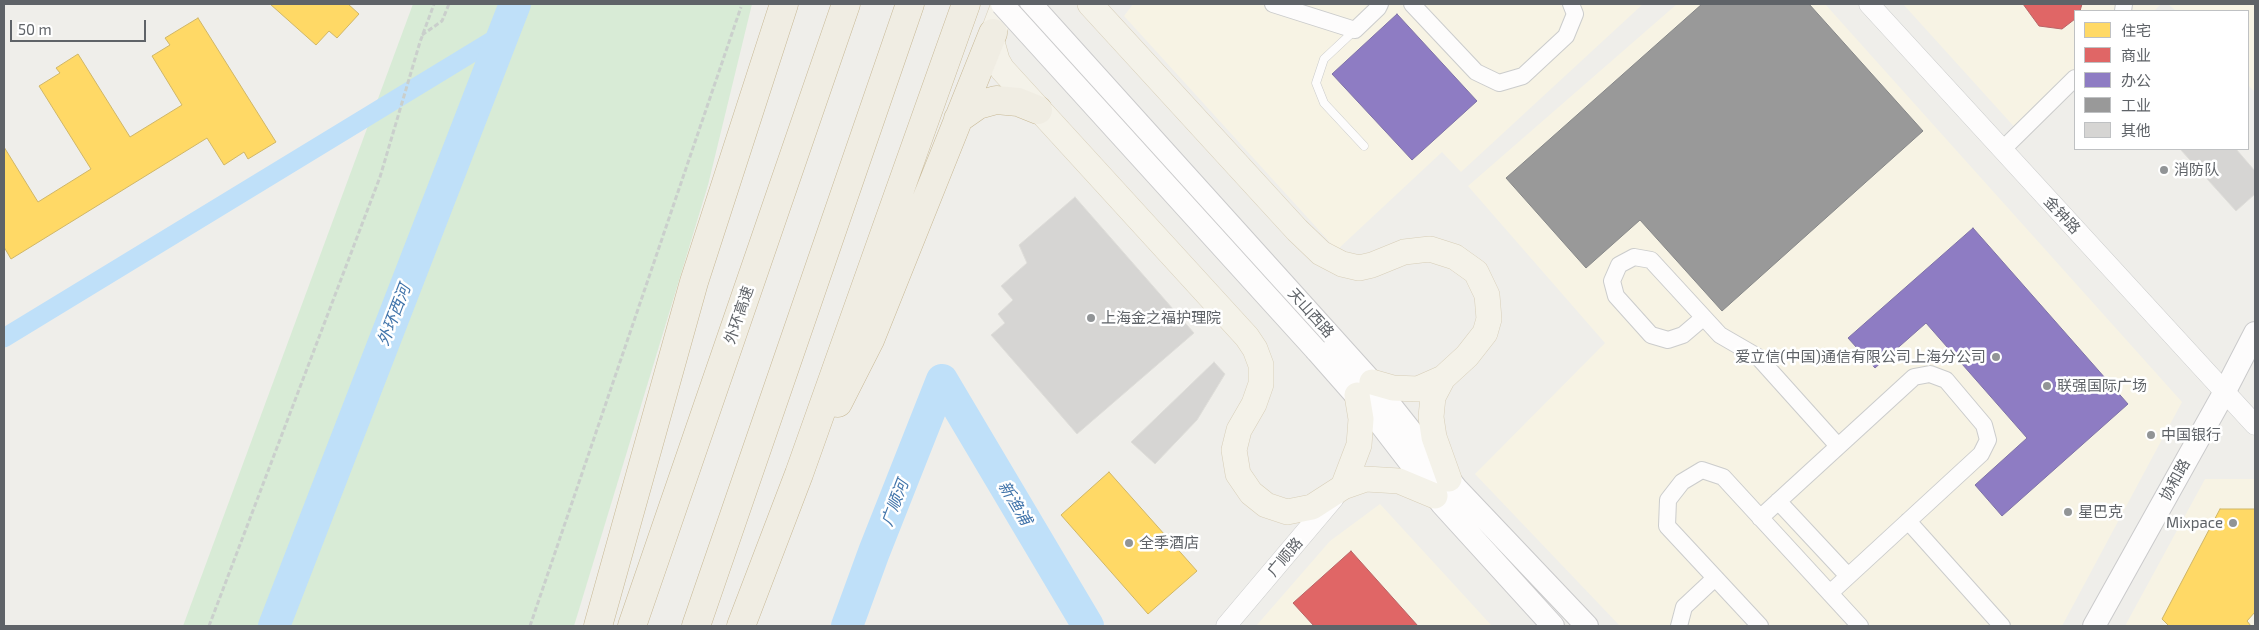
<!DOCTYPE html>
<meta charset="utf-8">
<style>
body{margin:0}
#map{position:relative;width:2259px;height:630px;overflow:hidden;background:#efeeea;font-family:"Exo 2","Noto Sans SC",sans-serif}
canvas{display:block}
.frame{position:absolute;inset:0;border:5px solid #5f6368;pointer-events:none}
.legend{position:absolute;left:2074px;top:10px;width:175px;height:140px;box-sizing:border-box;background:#fff;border:1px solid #bfc1c3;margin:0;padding:6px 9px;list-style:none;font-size:15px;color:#5f6368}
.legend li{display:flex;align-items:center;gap:10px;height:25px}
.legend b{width:25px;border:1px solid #bfc1c3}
.scale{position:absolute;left:10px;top:20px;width:136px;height:22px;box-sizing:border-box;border:2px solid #5f6368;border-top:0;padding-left:6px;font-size:15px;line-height:18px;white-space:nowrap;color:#5f6368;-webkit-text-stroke:4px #fff;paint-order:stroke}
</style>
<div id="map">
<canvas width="2259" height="630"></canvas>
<div class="frame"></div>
<ul class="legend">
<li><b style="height:14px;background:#ffd966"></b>住宅</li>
<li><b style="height:14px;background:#e06666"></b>商业</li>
<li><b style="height:14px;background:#8e7cc3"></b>办公</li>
<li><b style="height:14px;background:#999"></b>工业</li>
<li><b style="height:14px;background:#d6d5d3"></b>其他</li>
</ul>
<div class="scale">50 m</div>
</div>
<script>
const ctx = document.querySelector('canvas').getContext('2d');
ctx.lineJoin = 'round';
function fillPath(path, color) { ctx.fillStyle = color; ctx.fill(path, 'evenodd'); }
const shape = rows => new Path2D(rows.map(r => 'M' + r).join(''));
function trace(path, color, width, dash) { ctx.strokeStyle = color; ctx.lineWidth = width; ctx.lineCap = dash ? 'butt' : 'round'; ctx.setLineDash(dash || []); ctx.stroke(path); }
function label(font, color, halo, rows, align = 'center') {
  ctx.font = font + ' "Exo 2","Noto Sans SC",sans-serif'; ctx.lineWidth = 5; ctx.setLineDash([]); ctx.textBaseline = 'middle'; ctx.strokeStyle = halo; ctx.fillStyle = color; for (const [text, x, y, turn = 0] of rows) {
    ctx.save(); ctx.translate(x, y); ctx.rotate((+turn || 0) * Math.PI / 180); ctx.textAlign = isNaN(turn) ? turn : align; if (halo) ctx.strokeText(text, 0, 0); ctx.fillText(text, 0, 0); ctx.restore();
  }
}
fillPath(shape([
 [1133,4,1643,4,1461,172,1442,152,1337,250,1124,16],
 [1677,4,1825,4,2182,402,2062,626,1620,626,1475,474,1605,343,1468,186],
 [1903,4,2161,4,2154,11,2075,11,2075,85,2018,131],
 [2168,4,2255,4,2255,92,2248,85,2248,11,2176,11],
 [2205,479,2255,479,2255,626,2125,626],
 [1380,504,1492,626,1256,626,1330,541]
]), '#f7f3e4');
fillPath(shape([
 [413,4,752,4,708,185,574,626,183,626]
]), '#d8ebd6');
const homes = shape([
 [270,4,348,4,359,14,337,38,329,31,316,45,270,4],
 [198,18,276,142,248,159,244,152,224,165,207,138,11,259,4,247,4,147,38,202,91,169,39,86,60,73,56,68,78,54,130,137,182,105,152,56,170,45,165,38,198,18],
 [1109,472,1197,571,1148,614,1061,515,1109,472],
 [2220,509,2255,509,2255,612,2247,621,2251,626,2169,626,2162,619,2220,509]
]);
fillPath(homes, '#ffd966');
trace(homes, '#cfb667', 1);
const shops = shape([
 [2023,4,2082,4,2080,11,2075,11,2075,19,2062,29,2039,26,2023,4],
 [1351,551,1418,626,1314,626,1293,603,1351,551]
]);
fillPath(shops, '#e06666');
trace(shops, '#b96567', 1);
const offices = shape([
 [1397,14,1477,101,1412,160,1332,74,1397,14],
 [1973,228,2128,404,2002,516,1975,485,2027,438,1926,323,1875,368,1848,338,1973,228]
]);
fillPath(offices, '#8e7cc3');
trace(offices, '#8074a8', 1);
const industry = shape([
 [1702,4,1809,4,1923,131,1722,311,1640,220,1586,268,1506,178,1702,4]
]);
fillPath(industry, '#999');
trace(industry, '#88898a', 1);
trace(shape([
 [4,338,503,34]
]), '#bfe0f9', 19);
trace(shape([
 [942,380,1088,626],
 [274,626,515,4],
 [847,626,874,552,942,380]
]), '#bfe0f9', 32);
const building = shape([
 [2180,149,2236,149,2255,171,2255,194,2236,211,2180,149],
 [1075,197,1194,333,1077,434,991,335,1005,323,998,314,1013,300,1001,286,1027,263,1019,245,1075,197],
 [1214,362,1225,374,1197,420,1155,464,1131,442,1214,362]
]);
fillPath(building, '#d6d5d3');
trace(building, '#deddd9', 1);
const service = shape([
 [1355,30,1324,59,1316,83,1324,103,1364,146]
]);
const minor = shape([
 [1273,4,1355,30,1378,8,1380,4],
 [1412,4,1476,72,1499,83,1523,76,1566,36,1575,14,1571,4],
 [2123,11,2124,4],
 [2002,150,2075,78],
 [1703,318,1683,335,1668,340,1651,335,1616,296,1612,281,1619,265,1634,257,1651,260,1720,335,1758,357,1838,446],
 [1778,501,1848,576],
 [1760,518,1914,377,1930,374,1946,380,1984,425,1988,440,1981,454,1830,593],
 [1908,521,2002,626],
 [1679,626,1684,607,1715,578],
 [1760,626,1667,526,1668,500,1682,482,1702,470,1723,477,1860,626]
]);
const tertiary = shape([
 [1869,4,2255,425],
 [1226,626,1334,498]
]);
const secondary = shape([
 [1031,4,1372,382,1456,488,1587,626],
 [1316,350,1375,417,1442,504,1553,626],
 [2094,626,2224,393,2255,333]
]);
const primary = shape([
 [1004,4,993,33,992,42,997,60,1002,69,1247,337,1255,349,1261,365,1261,384,1254,404,1239,430,1234,450,1238,474,1251,493,1266,505,1287,512,1312,507,1343,487,1366,479,1399,481,1435,496],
 [1090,4,1297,230,1321,253,1342,264,1359,268,1372,265,1404,252,1430,249,1455,257,1476,272,1487,295,1489,319,1485,333,1467,356,1443,378,1418,389,1393,388,1372,382],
 [1443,378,1433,397,1431,417,1434,437,1449,479],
 [1343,487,1359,445,1361,419,1357,395]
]);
const motorway = shape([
 [958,119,978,105,996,100,1018,102,1038,110],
 [838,403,870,340,993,33],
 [598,626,694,282,784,4],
 [632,626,846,4],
 [696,626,910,4],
 [741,626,799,474,966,4]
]);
trace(service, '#cbcccc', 9);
trace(minor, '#cbcccc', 18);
trace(tertiary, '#cbcccc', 21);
trace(secondary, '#cacacb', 24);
trace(primary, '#d7ceb8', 26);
trace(motorway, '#c8b996', 29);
trace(shape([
 [422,35,442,21,449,4],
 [209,626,380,177,420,42,434,4],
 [530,626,741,7]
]), '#cacfcc', 3, [5, 2.5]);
trace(service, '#fdfcfc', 8);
trace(minor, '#fdfcfc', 16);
trace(tertiary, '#fdfcfc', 20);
trace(secondary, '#fdfcfc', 22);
trace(primary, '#f4f2e9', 25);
trace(motorway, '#f0ede3', 28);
const secondaryBridge = shape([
 [1002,4,1316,350]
]);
trace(secondaryBridge, '#cacacb', 24, []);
trace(secondaryBridge, '#fdfcfc', 22);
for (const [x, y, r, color] of [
 [2164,170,5,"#919496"],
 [1091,318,5,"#919496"],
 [1996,357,5,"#919496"],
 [2047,386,5,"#919496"],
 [2151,435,5,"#919496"],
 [2068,512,5,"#919496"],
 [2233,523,5,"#919496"],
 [1129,543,5,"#919496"]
]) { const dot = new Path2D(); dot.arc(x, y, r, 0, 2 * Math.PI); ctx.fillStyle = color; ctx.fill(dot); trace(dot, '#fff', 2); }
label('15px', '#5f6368', '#fff', [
 ["消防队",2174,170],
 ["上海金之福护理院",1101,318],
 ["爱立信(中国)通信有限公司上海分公司",1986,357,"right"],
 ["联强国际广场",2057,386],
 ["中国银行",2161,435],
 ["星巴克",2078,512],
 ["Mixpace",2223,523,"right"],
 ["全季酒店",1139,543]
], 'left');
label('15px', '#5f6368', '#fff', [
 ["金钟路",2062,215,47],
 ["天山西路",1311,313,48],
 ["外环高速",739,315,-71],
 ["协和路",2175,480,-61],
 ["广顺路",1285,557,-50]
]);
label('italic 16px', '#4174aa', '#fff', [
 ["外环西河",394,315,-69],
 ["广顺河",895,503,-69],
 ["新渔浦",1015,503,59]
]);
</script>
